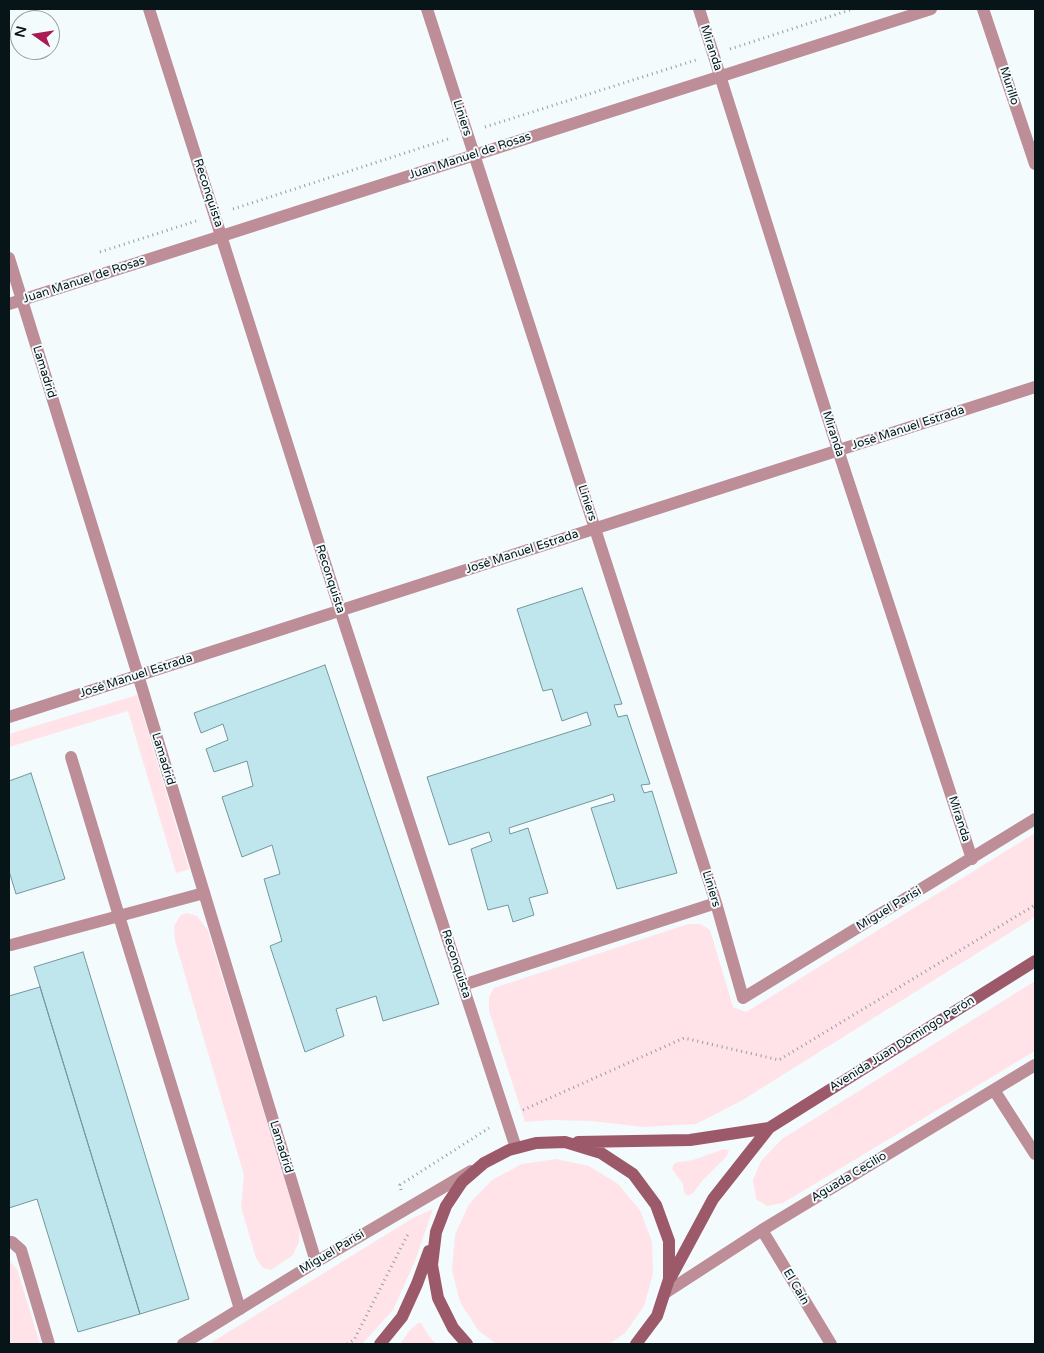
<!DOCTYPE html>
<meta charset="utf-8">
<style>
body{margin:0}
#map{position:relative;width:1044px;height:1353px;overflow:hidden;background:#f3fbfd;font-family:"Varela Round",sans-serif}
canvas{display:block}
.frame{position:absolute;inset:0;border:10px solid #071518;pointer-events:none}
.north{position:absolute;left:10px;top:10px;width:50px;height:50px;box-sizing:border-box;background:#f3fbfd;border:1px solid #959fa1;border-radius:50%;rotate:283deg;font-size:14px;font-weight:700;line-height:20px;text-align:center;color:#071518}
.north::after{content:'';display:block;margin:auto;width:18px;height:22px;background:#aa1a55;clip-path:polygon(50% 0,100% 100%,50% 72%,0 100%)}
</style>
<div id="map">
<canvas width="1044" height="1353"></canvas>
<div class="frame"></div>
<div class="north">N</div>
</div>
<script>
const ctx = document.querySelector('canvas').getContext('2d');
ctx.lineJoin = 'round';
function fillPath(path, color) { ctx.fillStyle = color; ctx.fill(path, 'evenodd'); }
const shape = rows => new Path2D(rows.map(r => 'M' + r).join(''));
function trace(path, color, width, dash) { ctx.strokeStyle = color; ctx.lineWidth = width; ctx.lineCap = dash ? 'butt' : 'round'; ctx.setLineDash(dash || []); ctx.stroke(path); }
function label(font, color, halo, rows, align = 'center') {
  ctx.font = font + ' "Varela Round",sans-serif'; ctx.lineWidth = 4; ctx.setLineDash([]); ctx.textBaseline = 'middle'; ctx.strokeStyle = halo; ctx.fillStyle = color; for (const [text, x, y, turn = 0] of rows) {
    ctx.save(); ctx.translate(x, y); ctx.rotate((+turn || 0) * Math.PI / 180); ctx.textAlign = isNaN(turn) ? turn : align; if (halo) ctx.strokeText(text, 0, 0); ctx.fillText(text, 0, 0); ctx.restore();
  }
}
fillPath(shape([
 [137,695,189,869,176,873,128,711,9,747,9,734],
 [1035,833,1035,917,741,1101,696,1124,644,1127,591,1121,551,1120,525,1122,489,1011,489,997,494,988,688,924,700,924,710,930,733,1007,746,1012],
 [187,913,197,916,208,931,299,1227,299,1242,293,1255,271,1270,263,1268,256,1258,241,1207,244,1175,175,941,174,926,181,915],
 [1035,981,1035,1051,783,1203,767,1206,756,1199,753,1180,761,1161,782,1139],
 [724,1149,729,1150,727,1156,702,1181,693,1193,688,1196,684,1192,683,1184,672,1169,674,1164,678,1162,693,1160],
 [556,1159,589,1166,618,1184,640,1210,652,1242,653,1274,644,1306,625,1333,609,1344,496,1344,478,1330,460,1302,452,1270,455,1235,469,1204,492,1180,522,1164],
 [433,1209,415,1261,393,1310,362,1344,209,1344,413,1218],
 [9,1261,17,1269,40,1344,9,1344],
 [418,1323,421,1323,428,1335,436,1344,400,1344,410,1330]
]), '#ffe3e9');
const building = shape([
 [582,588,622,704,614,705,618,717,627,715,650,784,641,785,644,793,652,791,677,873,617,889,591,808,615,801,613,794,509,828,510,834,528,828,548,893,529,898,534,915,513,922,508,905,488,910,471,849,492,841,489,832,449,845,427,777,591,725,587,712,562,721,552,689,543,691,517,609,582,588],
 [325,665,439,1004,383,1021,376,996,336,1009,344,1036,305,1052,270,946,282,941,264,879,280,874,272,845,242,857,222,797,253,786,247,761,214,772,206,749,228,740,223,724,201,733,194,713,325,665],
 [31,773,65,879,16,894,9,871,9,781,31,773],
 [83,952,189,1299,140,1314,34,967,83,952],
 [40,987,140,1314,78,1332,37,1199,9,1208,9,996,40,987]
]);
fillPath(building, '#bfe6ed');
trace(building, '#72979d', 1);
trace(shape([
 [730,49,853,9],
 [485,127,696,60],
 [233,209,448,139],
 [100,252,196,221],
 [523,1110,684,1038,779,1060,1035,905],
 [401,1190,400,1185,489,1128],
 [347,1344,354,1340,409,1232]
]), '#949ea0', 3, [1, 4]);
trace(shape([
 [204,893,119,916,240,1309],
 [11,945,119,916,71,757],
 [9,1242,12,1242,21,1250,49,1344]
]), '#bd8d98', 12);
trace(shape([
 [149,9,340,610,516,1148],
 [427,9,716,903,743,998,1035,819],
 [699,9,838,450,972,859],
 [983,9,1035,164],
 [9,258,138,675,316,1262],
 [9,304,931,9],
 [9,717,1035,387],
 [463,985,716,903],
 [994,1090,1035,1154],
 [762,1230,831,1344],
 [665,1293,762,1230,1035,1065],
 [183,1344,316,1262,471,1171]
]), '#bd8d98', 12);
trace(shape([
 [578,1142,690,1140,769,1128],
 [671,1277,713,1199,769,1128,1035,961],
 [380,1344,402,1317,417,1284,429,1251],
 [467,1344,453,1328,438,1298,432,1265,436,1232,446,1206,462,1182,484,1163,509,1150,536,1143,565,1142,601,1153,633,1174,656,1205,669,1241,669,1279,657,1316,636,1344]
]), '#9b596a', 12);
label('12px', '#071518', '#f3fbfd', [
 ["Miranda",711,48,72],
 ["Murillo",1009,86,72],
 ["Liniers",462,118,72],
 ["Juan Manuel de Rosas",470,156,-18],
 ["Reconquista",208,193,72],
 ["Juan Manuel de Rosas",84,280,-18],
 ["Lamadrid",44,372,73],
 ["José Manuel Estrada",908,428,-18],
 ["Miranda",833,434,72],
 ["Liniers",587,503,72],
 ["José Manuel Estrada",522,552,-18],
 ["Reconquista",330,579,72],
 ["José Manuel Estrada",136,676,-18],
 ["Lamadrid",163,759,73],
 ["Miranda",959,819,72],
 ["Liniers",711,889,73],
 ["Miguel Parisi",889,909,-31],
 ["Reconquista",456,964,72],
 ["Avenida Juan Domingo Perón",902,1044,-32],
 ["Lamadrid",281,1147,73],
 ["Aguada Cecilio",849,1177,-31],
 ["Miguel Parisi",332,1252,-31],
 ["El Caín",796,1287,59]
]);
</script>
